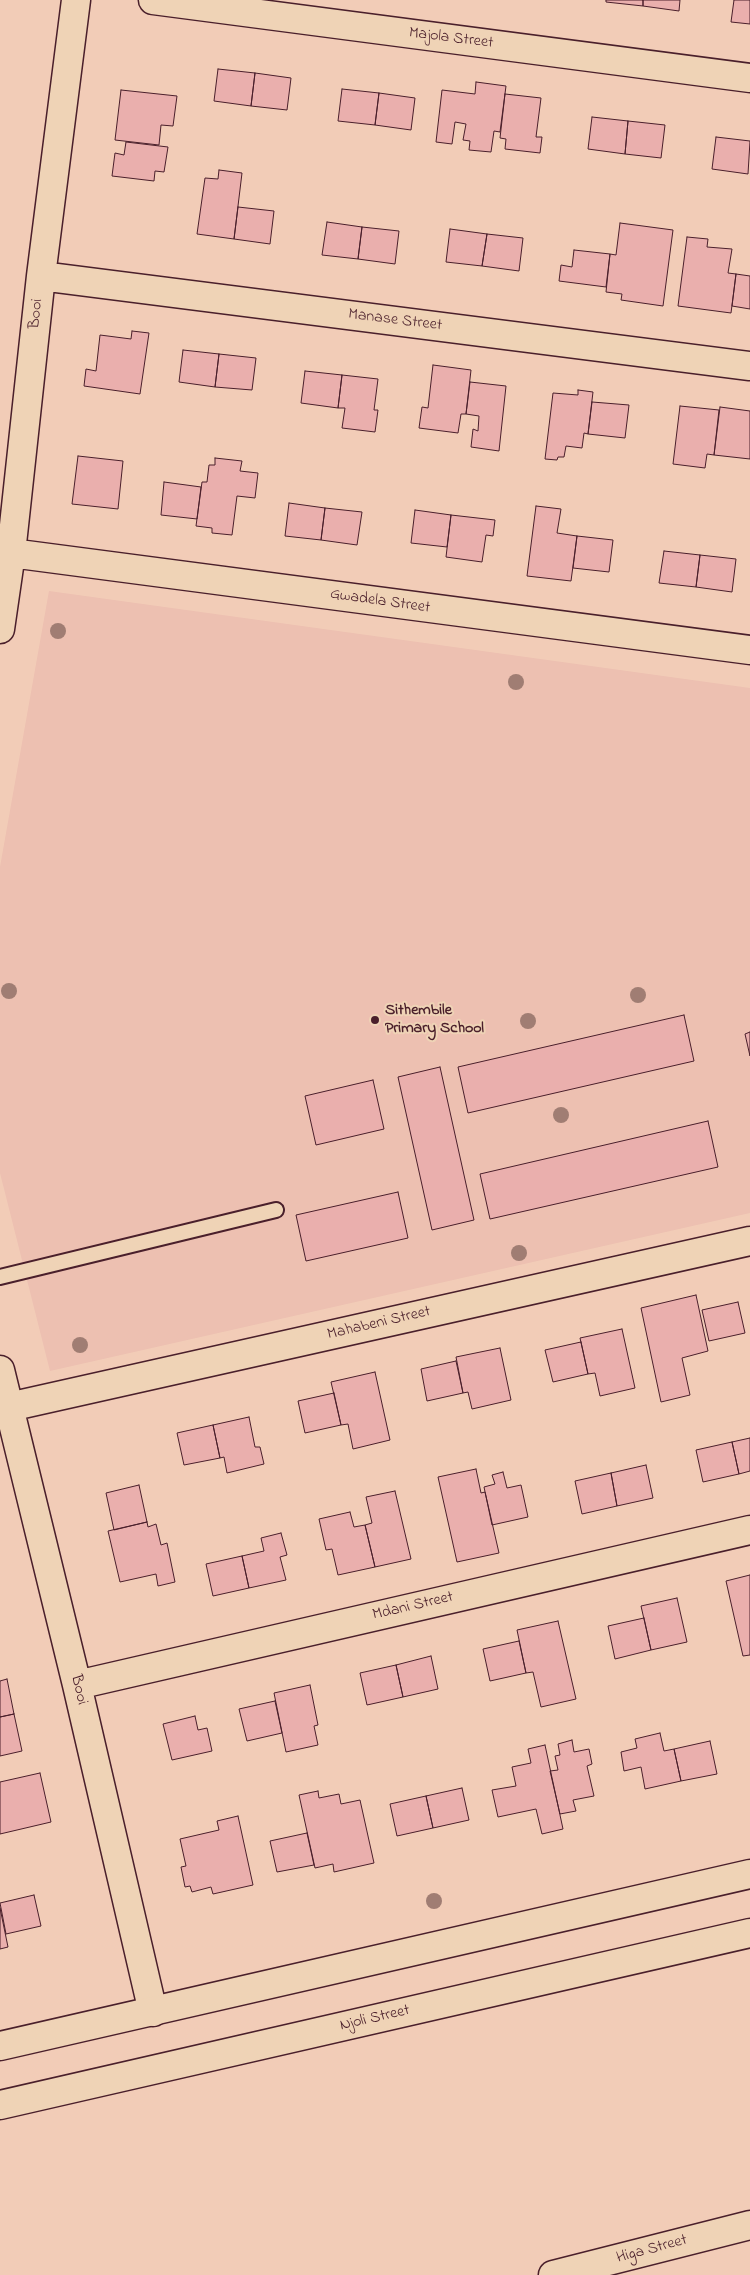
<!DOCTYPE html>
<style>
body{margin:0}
canvas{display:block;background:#f2ccb7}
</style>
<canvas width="750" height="2275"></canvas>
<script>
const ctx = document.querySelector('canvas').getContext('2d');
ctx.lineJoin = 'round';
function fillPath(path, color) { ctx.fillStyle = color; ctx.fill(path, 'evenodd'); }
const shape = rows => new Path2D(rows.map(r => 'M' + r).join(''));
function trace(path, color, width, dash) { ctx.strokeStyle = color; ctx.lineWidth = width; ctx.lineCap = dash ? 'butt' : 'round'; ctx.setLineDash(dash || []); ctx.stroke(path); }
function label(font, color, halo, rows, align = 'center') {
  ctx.font = font + ' "Indie Flower",sans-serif'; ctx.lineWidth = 4; ctx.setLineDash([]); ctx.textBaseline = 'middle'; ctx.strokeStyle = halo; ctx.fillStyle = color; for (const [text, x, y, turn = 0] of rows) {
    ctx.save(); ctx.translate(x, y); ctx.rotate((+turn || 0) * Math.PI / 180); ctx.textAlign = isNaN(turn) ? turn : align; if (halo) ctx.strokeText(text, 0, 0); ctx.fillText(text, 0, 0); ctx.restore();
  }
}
fillPath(shape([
 [49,591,750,688,750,1213,50,1371,0,1173,0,867]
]), '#edc0b1');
const building = shape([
 [606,0,643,0,643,6,606,2,606,0],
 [643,0,680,0,679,11,643,6,643,0],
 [734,0,750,0,750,24,731,22,734,0],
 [218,69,255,73,251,106,214,101,218,69],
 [255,73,291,78,287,110,251,106,255,73],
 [476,82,506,86,500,132,494,131,491,152,469,150,470,141,463,140,466,124,455,122,452,144,436,142,442,90,475,94,476,82],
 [342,89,379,93,375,125,338,121,342,89],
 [121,90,177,96,173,126,161,125,159,145,115,140,121,90],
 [379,93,415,98,411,130,375,125,379,93],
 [505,94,541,98,536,137,542,137,540,153,505,149,506,139,500,138,505,94],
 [592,117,628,121,625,154,588,149,592,117],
 [628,121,665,125,661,158,625,154,628,121],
 [716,137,750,141,748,174,712,169,716,137],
 [126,142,168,147,164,172,155,171,154,181,112,176,115,153,124,155,126,142],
 [219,170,242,173,234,239,197,234,205,178,218,179,219,170],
 [238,207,274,211,270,244,234,239,238,207],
 [327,222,362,227,358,259,322,255,327,222],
 [620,223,673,230,663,306,621,300,622,294,606,292,610,254,616,255,620,223],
 [362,227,399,231,395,264,358,259,362,227],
 [450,229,487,234,482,266,446,262,450,229],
 [487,234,523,238,519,271,482,266,487,234],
 [687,237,708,239,707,247,732,249,728,273,736,274,731,313,678,306,687,237],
 [574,250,610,254,606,287,559,281,561,265,572,267,574,250],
 [736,274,750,276,750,309,732,306,736,274],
 [132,331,149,333,140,394,84,386,86,369,96,371,100,335,131,339,132,331],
 [183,350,219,354,215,387,179,382,183,350],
 [219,354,256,358,252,390,215,387,219,354],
 [433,365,471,370,466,414,461,414,458,433,419,428,422,407,428,408,433,365],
 [305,371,342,375,338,408,301,403,305,371],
 [342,375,378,379,374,410,378,410,375,432,342,428,345,408,338,408,342,375],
 [470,382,506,386,499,451,471,447,473,429,478,431,479,416,466,414,470,382],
 [578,390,593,392,588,434,584,433,582,448,566,446,564,457,558,457,557,460,545,459,553,393,578,395,578,390],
 [592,402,629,405,625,438,588,434,592,402],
 [680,406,719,410,714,455,707,454,705,468,673,464,680,406],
 [720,407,750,411,750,459,714,455,720,407],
 [78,456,123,461,118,509,72,504,78,456],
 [215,458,242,461,240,471,258,473,255,498,237,496,232,535,212,533,212,528,196,526,202,482,207,482,209,465,215,465,215,458],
 [164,482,201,487,197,519,161,515,164,482],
 [289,503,325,508,321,540,285,536,289,503],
 [536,506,561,509,557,533,577,536,571,581,527,576,536,506],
 [325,508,362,512,357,545,321,540,325,508],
 [415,510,451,515,447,547,411,543,415,510],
 [451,515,495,520,493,536,486,535,482,562,446,557,451,515],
 [577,536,613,540,609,572,573,568,577,536],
 [664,551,700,555,696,587,659,583,664,551],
 [700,555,736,559,732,592,696,587,700,555],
 [684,1015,694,1061,468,1113,458,1067,684,1015],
 [750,1032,750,1056,745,1034,750,1032],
 [440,1067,474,1220,432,1230,398,1077,440,1067],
 [373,1080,384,1129,316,1145,305,1096,373,1080],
 [708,1121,718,1167,490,1219,480,1174,708,1121],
 [398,1192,408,1238,306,1261,296,1215,398,1192],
 [696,1295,708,1351,682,1358,690,1395,661,1402,641,1308,696,1295],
 [738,1302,745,1333,709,1341,702,1310,738,1302],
 [622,1329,635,1388,600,1396,595,1373,588,1374,580,1338,622,1329],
 [581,1342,588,1374,553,1382,545,1350,581,1342],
 [500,1348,511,1400,472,1409,468,1392,463,1393,456,1357,500,1348],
 [456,1361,463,1393,427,1401,421,1369,456,1361],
 [375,1372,390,1440,353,1449,348,1424,341,1425,331,1382,375,1372],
 [334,1393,341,1425,305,1433,298,1401,334,1393],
 [249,1417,255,1447,260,1447,264,1464,227,1473,224,1457,220,1458,213,1425,249,1417],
 [213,1425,220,1458,184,1465,177,1433,213,1425],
 [750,1438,750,1471,739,1474,732,1442,750,1438],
 [732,1442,739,1474,703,1482,696,1450,732,1442],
 [646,1465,653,1498,617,1506,611,1473,646,1465],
 [476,1469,481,1493,485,1492,499,1553,457,1562,438,1477,476,1469],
 [503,1472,507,1488,521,1485,528,1517,492,1525,484,1487,495,1484,492,1475,503,1472],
 [611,1473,617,1506,582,1514,575,1481,611,1473],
 [139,1485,147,1522,114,1530,106,1493,139,1485],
 [395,1491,411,1559,375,1567,365,1525,372,1523,366,1497,395,1491],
 [350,1512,354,1527,365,1525,375,1567,338,1575,332,1549,326,1550,319,1519,350,1512],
 [147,1522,148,1527,156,1524,161,1545,167,1543,175,1582,158,1586,156,1574,120,1582,108,1531,147,1522],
 [281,1533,287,1555,280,1557,286,1580,249,1588,242,1556,264,1551,261,1538,281,1533],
 [242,1556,249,1588,213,1596,206,1564,242,1556],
 [750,1575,750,1655,743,1656,726,1581,750,1575],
 [677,1598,687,1642,651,1650,641,1606,677,1598],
 [644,1618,651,1650,615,1659,608,1626,644,1618],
 [558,1621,576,1699,541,1707,533,1672,526,1673,517,1630,558,1621],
 [519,1641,526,1673,490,1681,483,1649,519,1641],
 [431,1656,438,1689,403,1697,396,1665,431,1656],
 [396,1665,403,1697,367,1705,360,1673,396,1665],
 [7,1679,14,1714,0,1717,0,1681,7,1679],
 [310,1685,318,1725,314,1726,318,1745,286,1752,274,1693,310,1685],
 [275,1701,282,1733,247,1741,239,1709,275,1701],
 [14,1714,22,1751,0,1756,0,1717,14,1714],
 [195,1716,198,1730,207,1728,212,1751,172,1760,163,1724,195,1716],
 [660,1733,664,1751,674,1749,681,1781,645,1789,641,1767,624,1771,621,1752,637,1748,635,1739,660,1733],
 [572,1740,574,1752,589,1749,592,1764,587,1766,594,1796,573,1800,576,1811,560,1814,550,1771,558,1770,555,1756,560,1755,558,1744,572,1740],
 [710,1741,717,1774,681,1781,674,1749,710,1741],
 [545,1745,563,1829,542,1834,536,1809,498,1817,492,1790,516,1786,512,1767,531,1763,528,1749,545,1745],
 [40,1773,51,1822,0,1834,0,1782,40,1773],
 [462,1788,469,1820,433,1828,426,1796,462,1788],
 [318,1791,319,1798,339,1794,341,1804,360,1800,374,1863,334,1872,333,1864,315,1868,299,1795,318,1791],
 [426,1796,433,1828,397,1836,390,1804,426,1796],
 [238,1816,253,1885,213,1894,211,1887,192,1892,190,1886,185,1887,181,1867,186,1866,180,1839,219,1830,217,1821,238,1816],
 [307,1833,314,1865,277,1872,270,1841,307,1833],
 [34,1895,41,1926,6,1934,0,1903,34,1895],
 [0,1908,8,1947,0,1949,0,1908]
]);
fillPath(building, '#eaafad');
trace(building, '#4a1f2b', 1);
const service = shape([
 [0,1277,276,1210]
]);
const minor = shape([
 [153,0,750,78],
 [41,276,750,366],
 [11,553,750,650],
 [0,629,11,553,41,276,76,0],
 [0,1370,77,1685,153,2012],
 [9,1407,750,1241],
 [77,1685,750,1530],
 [553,2275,750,2225]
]);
const secondary = shape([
 [0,2046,750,1874],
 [0,2105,750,1933]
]);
trace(service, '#4a1f2b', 18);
trace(minor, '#4a1f2b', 31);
trace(secondary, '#4a1f2b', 31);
trace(service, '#efd3b6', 14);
trace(minor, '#efd3b6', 28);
trace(secondary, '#efd3b6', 28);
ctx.fillStyle = '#a07d73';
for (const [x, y] of [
 [58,631],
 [516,682],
 [9,991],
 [638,995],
 [528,1021],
 [561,1115],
 [519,1253],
 [80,1345],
 [434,1901]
]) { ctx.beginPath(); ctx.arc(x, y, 8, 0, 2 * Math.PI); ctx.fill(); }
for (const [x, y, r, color] of [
 [375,1020,5,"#4a1f2b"]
]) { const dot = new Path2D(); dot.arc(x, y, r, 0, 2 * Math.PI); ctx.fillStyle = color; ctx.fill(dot); trace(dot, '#efd3b6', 2); }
label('16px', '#4a1f2b', '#efd3b6', [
 ["Majola Street",451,39,7],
 ["Booi",37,314,-84],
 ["Manase Street",395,321,7],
 ["Gwadela Street",380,602,8],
 ["Mahabeni Street",379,1324,-13],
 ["Mdani Street",413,1607,-13],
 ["Booi",78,1690,77],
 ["Njoli Street",375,2019,-13],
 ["Higa Street",652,2250,-15]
]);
label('bold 16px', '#4a1f2b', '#efd3b6', [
 ["Sithembile",385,1011],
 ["Primary School",385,1029]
], 'left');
</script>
